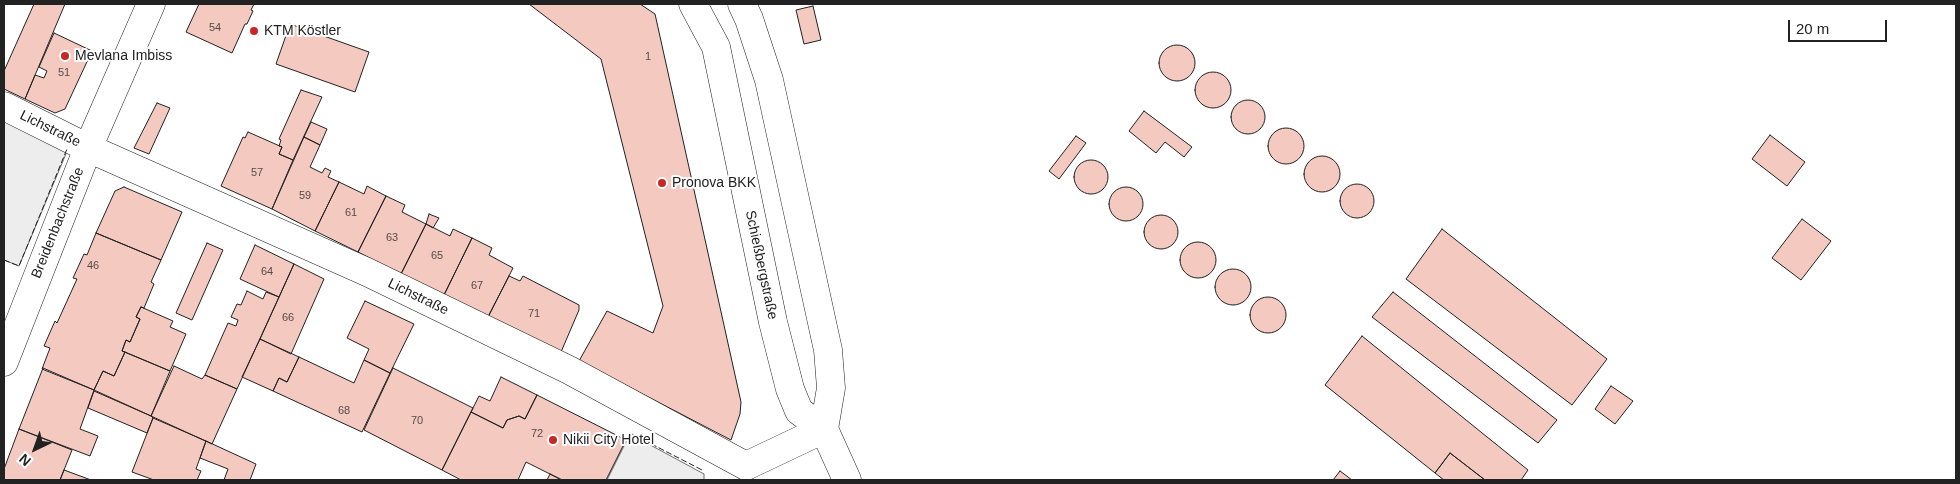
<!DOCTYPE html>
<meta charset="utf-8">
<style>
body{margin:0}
#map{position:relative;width:1960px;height:484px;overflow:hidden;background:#fff;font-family:Helvetica,sans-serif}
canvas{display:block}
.frame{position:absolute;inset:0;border:5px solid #222;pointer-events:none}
.north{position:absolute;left:10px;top:424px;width:50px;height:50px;-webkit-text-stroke:4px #fff;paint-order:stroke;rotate:222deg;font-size:14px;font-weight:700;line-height:20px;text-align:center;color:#222}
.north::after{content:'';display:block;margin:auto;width:18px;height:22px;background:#222;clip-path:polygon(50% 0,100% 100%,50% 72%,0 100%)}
.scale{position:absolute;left:1788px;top:20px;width:99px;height:22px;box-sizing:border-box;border:2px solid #222;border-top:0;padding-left:6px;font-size:15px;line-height:18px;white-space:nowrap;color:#222;-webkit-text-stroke:4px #fff;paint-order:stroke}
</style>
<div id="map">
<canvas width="1960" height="484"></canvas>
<div class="frame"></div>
<div class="north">N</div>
<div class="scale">20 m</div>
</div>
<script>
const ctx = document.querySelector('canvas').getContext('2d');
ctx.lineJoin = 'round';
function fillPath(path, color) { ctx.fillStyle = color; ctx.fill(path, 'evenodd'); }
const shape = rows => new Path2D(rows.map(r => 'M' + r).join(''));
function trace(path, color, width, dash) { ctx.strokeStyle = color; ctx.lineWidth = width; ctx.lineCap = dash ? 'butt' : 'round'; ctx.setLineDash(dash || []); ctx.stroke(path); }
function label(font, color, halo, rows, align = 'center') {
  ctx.font = font + ' Helvetica,sans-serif'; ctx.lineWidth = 4; ctx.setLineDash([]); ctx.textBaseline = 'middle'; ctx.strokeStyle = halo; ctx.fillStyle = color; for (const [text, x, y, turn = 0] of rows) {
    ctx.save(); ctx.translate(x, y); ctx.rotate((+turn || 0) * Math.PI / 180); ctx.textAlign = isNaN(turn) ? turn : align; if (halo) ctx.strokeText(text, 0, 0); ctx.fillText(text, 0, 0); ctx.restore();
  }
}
const parking = shape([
 [4,118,68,149,19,266,4,260,4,118],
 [630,434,704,474,704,480,607,480,630,434]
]);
fillPath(parking, '#ededed');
trace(parking, '#6f6f6f', 1);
const building = shape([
 [34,4,65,4,25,99,4,89,4,71,34,4],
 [199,4,254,4,251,10,253,11,247,24,245,24,232,53,186,32,199,4],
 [529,4,640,4,655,14,741,402,740,414,731,440,579,361,607,311,653,333,663,306,601,59,529,4],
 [813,6,821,40,804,44,796,10,813,6],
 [290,24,369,52,355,92,276,64,290,24],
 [54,33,92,51,65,109,55,113,25,99,35,75,44,78,47,71,39,67,54,33],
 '1159 63a18 18 0 1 1 36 0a18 18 0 1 1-36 0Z',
 '1195 90a18 18 0 1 1 36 0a18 18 0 1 1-36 0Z',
 [301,90,322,97,293,160,279,154,282,147,279,146,281,140,279,139,301,90],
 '1231 117a17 17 0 1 1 34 0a17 17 0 1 1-34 0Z',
 [157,103,170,108,149,154,134,148,157,103],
 [1144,111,1192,147,1184,157,1165,142,1156,153,1129,131,1144,111],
 [311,122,327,129,320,145,304,137,311,122],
 '1268 146a18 18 0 1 1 36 0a18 18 0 1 1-36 0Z',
 [248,132,282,147,279,154,293,160,272,209,221,186,243,137,245,138,248,132],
 [1770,135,1805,162,1787,186,1752,159,1770,135],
 [1076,136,1086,143,1059,179,1049,171,1076,136],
 [304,137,320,145,310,167,322,173,325,168,331,171,328,177,339,182,315,231,272,209,304,137],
 '1304 174a18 18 0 1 1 36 0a18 18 0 1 1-36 0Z',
 '1074 177a17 17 0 1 1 34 0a17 17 0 1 1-34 0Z',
 [339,182,364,194,367,186,386,196,358,252,315,231,339,182],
 '1340 201a17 17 0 1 1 34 0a17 17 0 1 1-34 0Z',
 '1109 204a17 17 0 1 1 34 0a17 17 0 1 1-34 0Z',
 [124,187,182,212,161,260,96,233,115,191,124,187],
 [386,196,405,205,402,212,426,224,401,274,358,252,386,196],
 [429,214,439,218,433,228,426,224,429,214],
 '1144 232a17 17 0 1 1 34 0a17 17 0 1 1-34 0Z',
 [1802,219,1831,241,1801,280,1772,258,1802,219],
 [426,224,450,236,453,229,472,238,444,295,401,274,426,224],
 [1442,229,1607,359,1572,405,1406,279,1442,229],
 [96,233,161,260,151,282,154,284,144,308,141,307,136,317,140,319,130,342,126,340,122,351,125,352,114,376,103,371,94,390,42,369,50,348,44,346,55,321,57,323,77,279,73,278,84,254,87,255,96,233],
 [472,238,492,248,489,255,513,268,488,317,444,295,472,238],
 '1180 260a18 18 0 1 1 36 0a18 18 0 1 1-36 0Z',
 [207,243,223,250,192,320,176,313,207,243],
 [255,245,294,264,279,297,240,279,255,245],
 [294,264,324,279,291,354,260,339,294,264],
 '1215 287a18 18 0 1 1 36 0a18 18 0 1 1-36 0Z',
 [509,276,520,281,523,276,579,305,579,310,561,352,488,317,509,276],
 [247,291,263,299,266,292,279,297,237,389,205,375,228,323,236,326,238,320,231,317,237,304,241,305,247,291],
 [1393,292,1557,420,1538,443,1372,317,1393,292],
 '1250 315a18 18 0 1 1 36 0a18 18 0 1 1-36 0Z',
 [365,301,414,324,390,373,364,360,369,349,347,338,365,301],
 [141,307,173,321,170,327,186,334,170,371,122,351,126,340,130,342,140,319,136,317,141,307],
 [1362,336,1528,470,1521,480,1485,480,1450,453,1435,473,1325,385,1362,336],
 [260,339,299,357,287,382,279,378,273,391,242,377,260,339],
 [125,352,170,371,151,416,94,390,103,371,114,376,125,352],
 [299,357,354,383,364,360,390,373,362,432,273,391,279,378,287,382,299,357],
 [174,366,202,379,205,375,237,389,212,444,151,416,174,366],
 [43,368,94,390,80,429,98,436,90,456,19,429,43,368],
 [393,368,473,408,442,470,364,430,393,368],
 [501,377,537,395,525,419,519,416,507,420,503,428,471,412,479,396,490,401,501,377],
 [1611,386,1633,401,1615,424,1595,409,1611,386],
 [94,391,151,416,153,418,147,433,88,408,94,391],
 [537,395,626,440,606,480,562,480,526,462,518,480,461,480,442,470,471,412,503,428,507,420,519,416,525,419,537,395],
 [153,418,206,441,196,469,201,471,197,480,154,480,132,472,153,418],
 [19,429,72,450,60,480,4,480,4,469,19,429],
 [206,441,256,464,250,480,224,480,228,469,200,458,206,441],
 [1450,453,1485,480,1444,480,1435,473,1450,453],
 [64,470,91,480,60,480,64,470],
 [1340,471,1352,480,1333,480,1340,471],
 [550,474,562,480,547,480,550,474]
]);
fillPath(building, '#f3c9c0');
trace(building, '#222', 1);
const minor = shape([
 [4,106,88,148,367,272,569,370,746,466],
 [4,362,88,148,151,4],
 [746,466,824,429]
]);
const secondary = shape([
 [693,4,716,47,773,322,790,389,799,411,824,429,847,480],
 [742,4,749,19,769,80,828,350,831,388,824,429]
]);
trace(minor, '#222', 29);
trace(secondary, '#222', 29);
trace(minor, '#fff', 28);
trace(secondary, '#fff', 28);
trace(shape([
 [4,260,19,266,67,149],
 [625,442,630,433,704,471]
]), '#222', 1, [6, 2.5]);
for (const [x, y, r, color] of [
 [254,31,5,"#c62828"],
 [65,56,5,"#c62828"],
 [662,183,5,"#c62828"],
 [553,440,5,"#c62828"]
]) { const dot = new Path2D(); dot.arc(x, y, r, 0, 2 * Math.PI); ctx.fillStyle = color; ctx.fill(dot); trace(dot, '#fff', 2); }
label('11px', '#564c4a', null, [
 ["54",215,28],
 ["1",648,57],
 ["51",64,73],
 ["57",257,173],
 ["59",305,196],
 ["61",351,213],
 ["63",392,238],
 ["65",437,256],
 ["46",93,266],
 ["64",267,272],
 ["67",477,286],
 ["71",534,314],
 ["66",288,318],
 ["68",344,411],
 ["70",417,421],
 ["72",537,434]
]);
label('14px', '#222', '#fff', [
 ["KTM Köstler",264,31],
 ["Mevlana Imbiss",75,56],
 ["Pronova BKK",672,183],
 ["Nikii City Hotel",563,440]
], 'left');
label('14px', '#222', '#fff', [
 ["Lichstraße",50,129,26],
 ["Breidenbachstraße",58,223,-68],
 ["Schießbergstraße",761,265,78],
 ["Lichstraße",418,297,26]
]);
</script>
